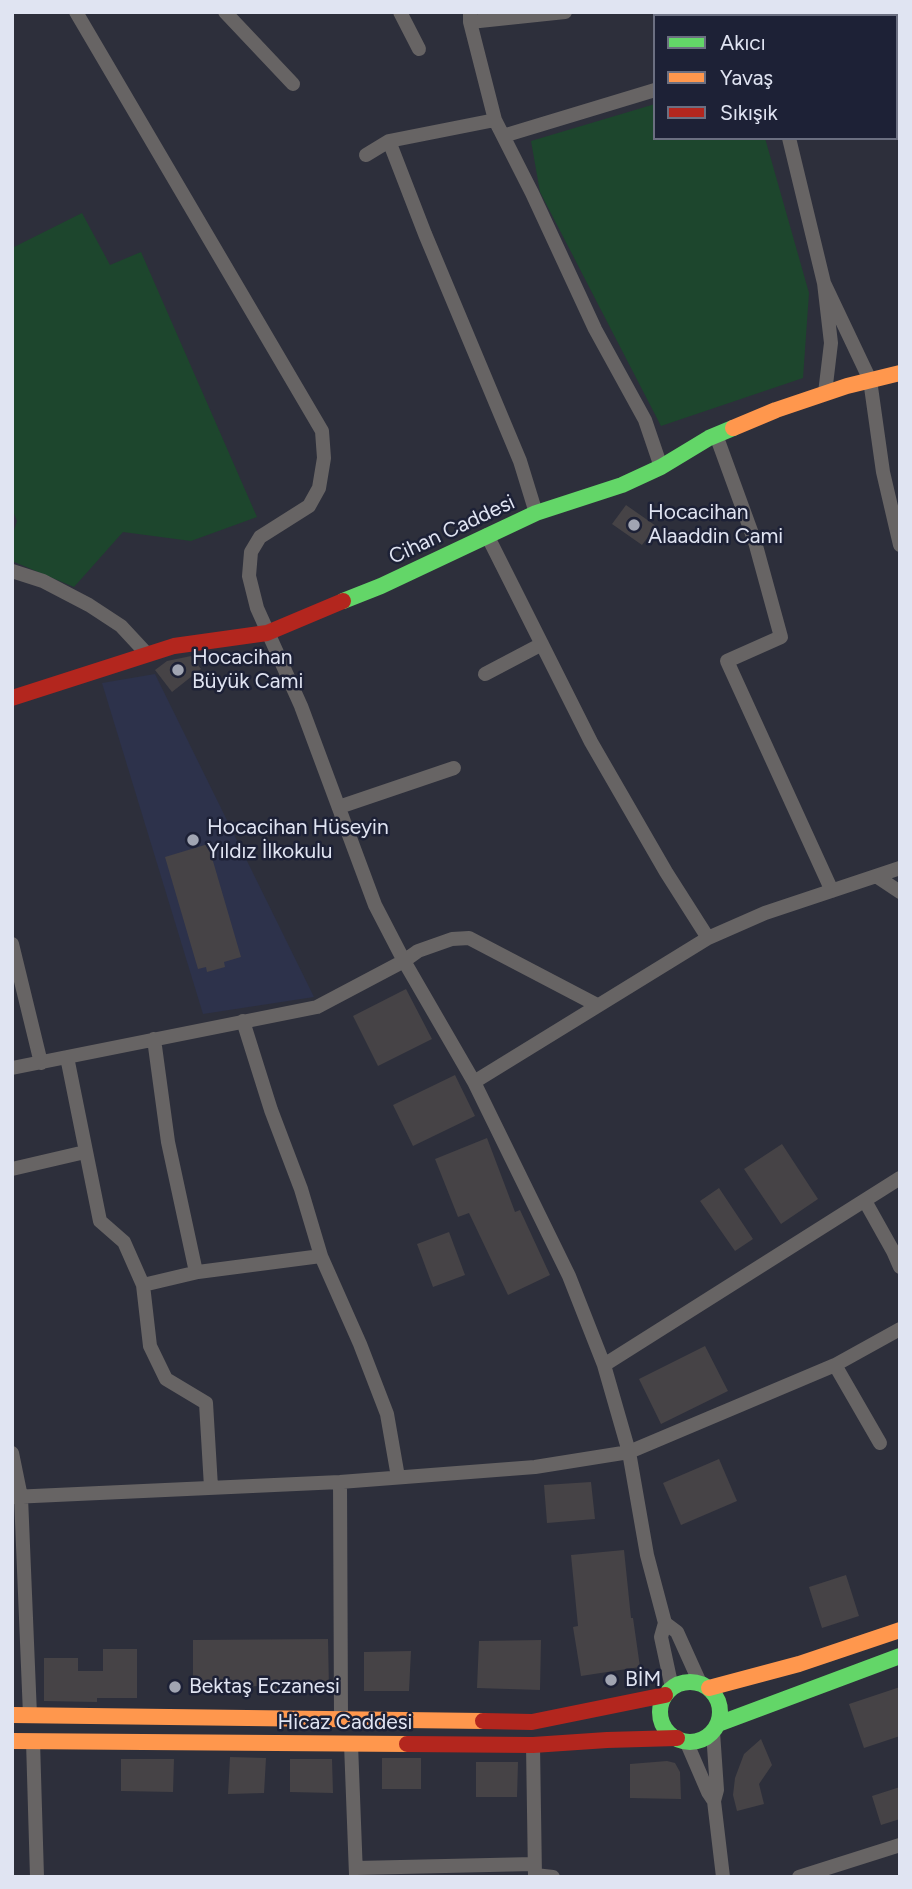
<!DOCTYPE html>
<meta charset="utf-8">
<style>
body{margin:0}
#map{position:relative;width:912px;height:1889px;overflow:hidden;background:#2d2f3b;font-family:Figtree,sans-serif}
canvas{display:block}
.frame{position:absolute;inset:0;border:14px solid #e0e4f2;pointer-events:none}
.legend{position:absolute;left:653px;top:14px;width:245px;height:126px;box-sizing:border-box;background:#1d2136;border:2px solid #6b6f81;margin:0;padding:9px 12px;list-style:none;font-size:21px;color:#e0e4f2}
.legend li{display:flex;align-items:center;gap:14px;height:35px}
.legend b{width:35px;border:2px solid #6b6f81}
</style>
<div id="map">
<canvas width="912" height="1889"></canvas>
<div class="frame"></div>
<ul class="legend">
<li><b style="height:9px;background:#63d668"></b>Akıcı</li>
<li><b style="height:9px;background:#ff974d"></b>Yavaş</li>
<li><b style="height:9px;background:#b3261e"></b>Sıkışık</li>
</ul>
</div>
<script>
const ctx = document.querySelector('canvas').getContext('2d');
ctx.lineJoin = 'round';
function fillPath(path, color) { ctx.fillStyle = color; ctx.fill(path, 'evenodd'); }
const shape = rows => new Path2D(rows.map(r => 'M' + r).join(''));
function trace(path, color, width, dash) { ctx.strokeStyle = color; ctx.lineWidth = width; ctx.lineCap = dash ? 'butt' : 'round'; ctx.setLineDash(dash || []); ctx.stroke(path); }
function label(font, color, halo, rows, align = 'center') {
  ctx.font = font + ' Figtree,sans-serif'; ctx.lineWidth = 5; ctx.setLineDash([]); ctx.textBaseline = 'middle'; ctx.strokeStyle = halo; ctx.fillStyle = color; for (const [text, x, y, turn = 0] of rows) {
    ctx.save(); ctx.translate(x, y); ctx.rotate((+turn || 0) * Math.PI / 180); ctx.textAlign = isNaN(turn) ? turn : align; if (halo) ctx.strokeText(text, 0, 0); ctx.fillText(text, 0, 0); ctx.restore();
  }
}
fillPath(shape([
 [155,674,314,997,203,1014,102,683]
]), '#2d324b');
fillPath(shape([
 [655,104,655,138,765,138,809,293,803,378,661,426,540,192,531,141],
 [82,213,110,265,141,252,257,517,191,541,123,532,74,587,12,561,12,536,17,521,12,509,12,248]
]), '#1d462d');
fillPath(shape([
 [626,505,656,526,642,545,612,524],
 [191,656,201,669,172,692,155,670,167,661],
 [208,844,241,957,224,962,225,967,207,972,206,967,198,969,165,857],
 [406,989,432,1039,378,1066,353,1016],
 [455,1075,475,1116,413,1146,393,1105],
 [487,1138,515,1212,520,1210,550,1275,508,1295,469,1213,458,1217,435,1159],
 [782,1144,818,1199,781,1224,744,1169],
 [719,1188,753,1239,735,1251,700,1201],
 [449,1232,465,1275,433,1287,417,1244],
 [705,1346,728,1391,661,1424,639,1379],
 [719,1459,737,1501,681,1525,663,1483],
 [591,1482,595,1519,547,1523,544,1485],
 [624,1550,631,1618,633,1618,640,1667,581,1676,573,1627,578,1626,571,1555],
 [846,1575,859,1616,822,1628,809,1587],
 [328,1639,329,1689,268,1689,268,1686,193,1687,193,1640],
 [541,1640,540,1690,477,1688,479,1641],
 [103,1649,137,1649,137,1698,97,1698,97,1702,44,1701,44,1658,78,1658,78,1671,103,1671],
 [411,1651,409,1691,364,1691,364,1652],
 [900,1687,900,1736,864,1748,849,1704],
 [761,1739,772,1765,759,1784,764,1804,737,1811,733,1795,735,1778,744,1754],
 [230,1757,266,1758,264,1793,228,1794],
 [382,1758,421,1758,421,1789,382,1789],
 [121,1759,174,1759,173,1792,121,1791],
 [290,1759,332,1759,333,1793,290,1792],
 [667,1761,675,1763,680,1772,681,1799,630,1798,630,1764],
 [476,1762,518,1762,517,1797,476,1797],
 [900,1787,900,1819,881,1825,872,1796]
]), '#464346');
trace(shape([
 [76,12,322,431,324,458,319,488,309,506,260,537,251,552,249,576,257,608,301,706,375,905,404,961,474,1082,569,1276,604,1365,629,1452,647,1555,665,1623],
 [225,12,293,84],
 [400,12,419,49],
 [470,12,470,22,495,120,532,193,595,329,645,420,661,467],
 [886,12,887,16],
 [896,21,900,20],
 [470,22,565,12],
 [896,51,900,64],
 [503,136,655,90],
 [789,138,824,283],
 [389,141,425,234,520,461,536,513],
 [366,155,389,141,495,120],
 [825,393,831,343,824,283,870,380,883,472,900,545],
 [716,435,755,542,781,637,727,661,832,891],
 [487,535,591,742,666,872,708,938],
 [12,571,43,581,89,605,121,626,147,654],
 [485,674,542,644],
 [339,807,454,768],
 [876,876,900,892],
 [12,944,41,1063],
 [243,1021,271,1110,301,1189,321,1256,360,1344,387,1414,398,1477],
 [154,1039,168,1142,196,1272],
 [67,1057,100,1221,124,1242,143,1285,150,1346,166,1379,206,1403,211,1487],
 [12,1068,317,1007,404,961,418,951,452,939,469,938,597,1005],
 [474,1082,708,938,765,913,900,868],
 [12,1169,85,1152],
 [865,1201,893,1251,900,1267],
 [143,1285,198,1272,321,1256],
 [604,1365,900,1178],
 [835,1365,880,1443],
 [12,1453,21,1497,30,1715],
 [340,1482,341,1719],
 [12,1497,340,1482,535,1467,629,1452,835,1365,900,1329],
 [672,1688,661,1637,665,1623,677,1632,700,1683],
 [713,1732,717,1790,714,1801,723,1877],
 [33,1741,37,1877],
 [686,1741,708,1792,714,1801],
 [351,1744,356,1875],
 [533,1745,535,1877],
 [356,1868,534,1864],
 [535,1875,553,1877],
 [799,1877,900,1845]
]), '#676464', 14);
trace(shape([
 [343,601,381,586,536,513,622,485,661,467,709,438,733,428],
 '660 1712a30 30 0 1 1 60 0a30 30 0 1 1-60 0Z',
 [718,1724,900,1656]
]), '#63d668', 16);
trace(shape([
 [733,428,776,410,847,386,900,373],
 [709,1688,799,1664,900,1630],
 [12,1715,483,1721],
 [12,1741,407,1744]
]), '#ff974d', 16);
trace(shape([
 [12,698,174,646,267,633,343,601],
 [483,1721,532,1722,665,1695],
 [407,1744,533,1745,607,1740,677,1738]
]), '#b3261e', 16);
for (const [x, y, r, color] of [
 [634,525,7,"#a1a5b2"],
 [178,670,7,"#a1a5b2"],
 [193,840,7,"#a1a5b2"],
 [611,1680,7,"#a1a5b2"],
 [175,1687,7,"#a1a5b2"]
]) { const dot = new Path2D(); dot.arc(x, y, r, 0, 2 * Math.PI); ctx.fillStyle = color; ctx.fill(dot); trace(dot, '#1d2136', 2.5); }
label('21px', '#e0e4f2', '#1d2136', [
 ["Hocacihan",648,513],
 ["Alaaddin Cami",648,537],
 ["Hocacihan",192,658],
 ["Büyük Cami",192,682],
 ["Hocacihan Hüseyin",207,828],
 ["Yıldız İlkokulu",207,852],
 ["BİM",625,1680],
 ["Bektaş Eczanesi",189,1687]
], 'left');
label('21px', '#e0e4f2', '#1d2136', [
 ["Cihan Caddesi",452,530,-25],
 ["Hicaz Caddesi",345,1723]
]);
</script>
